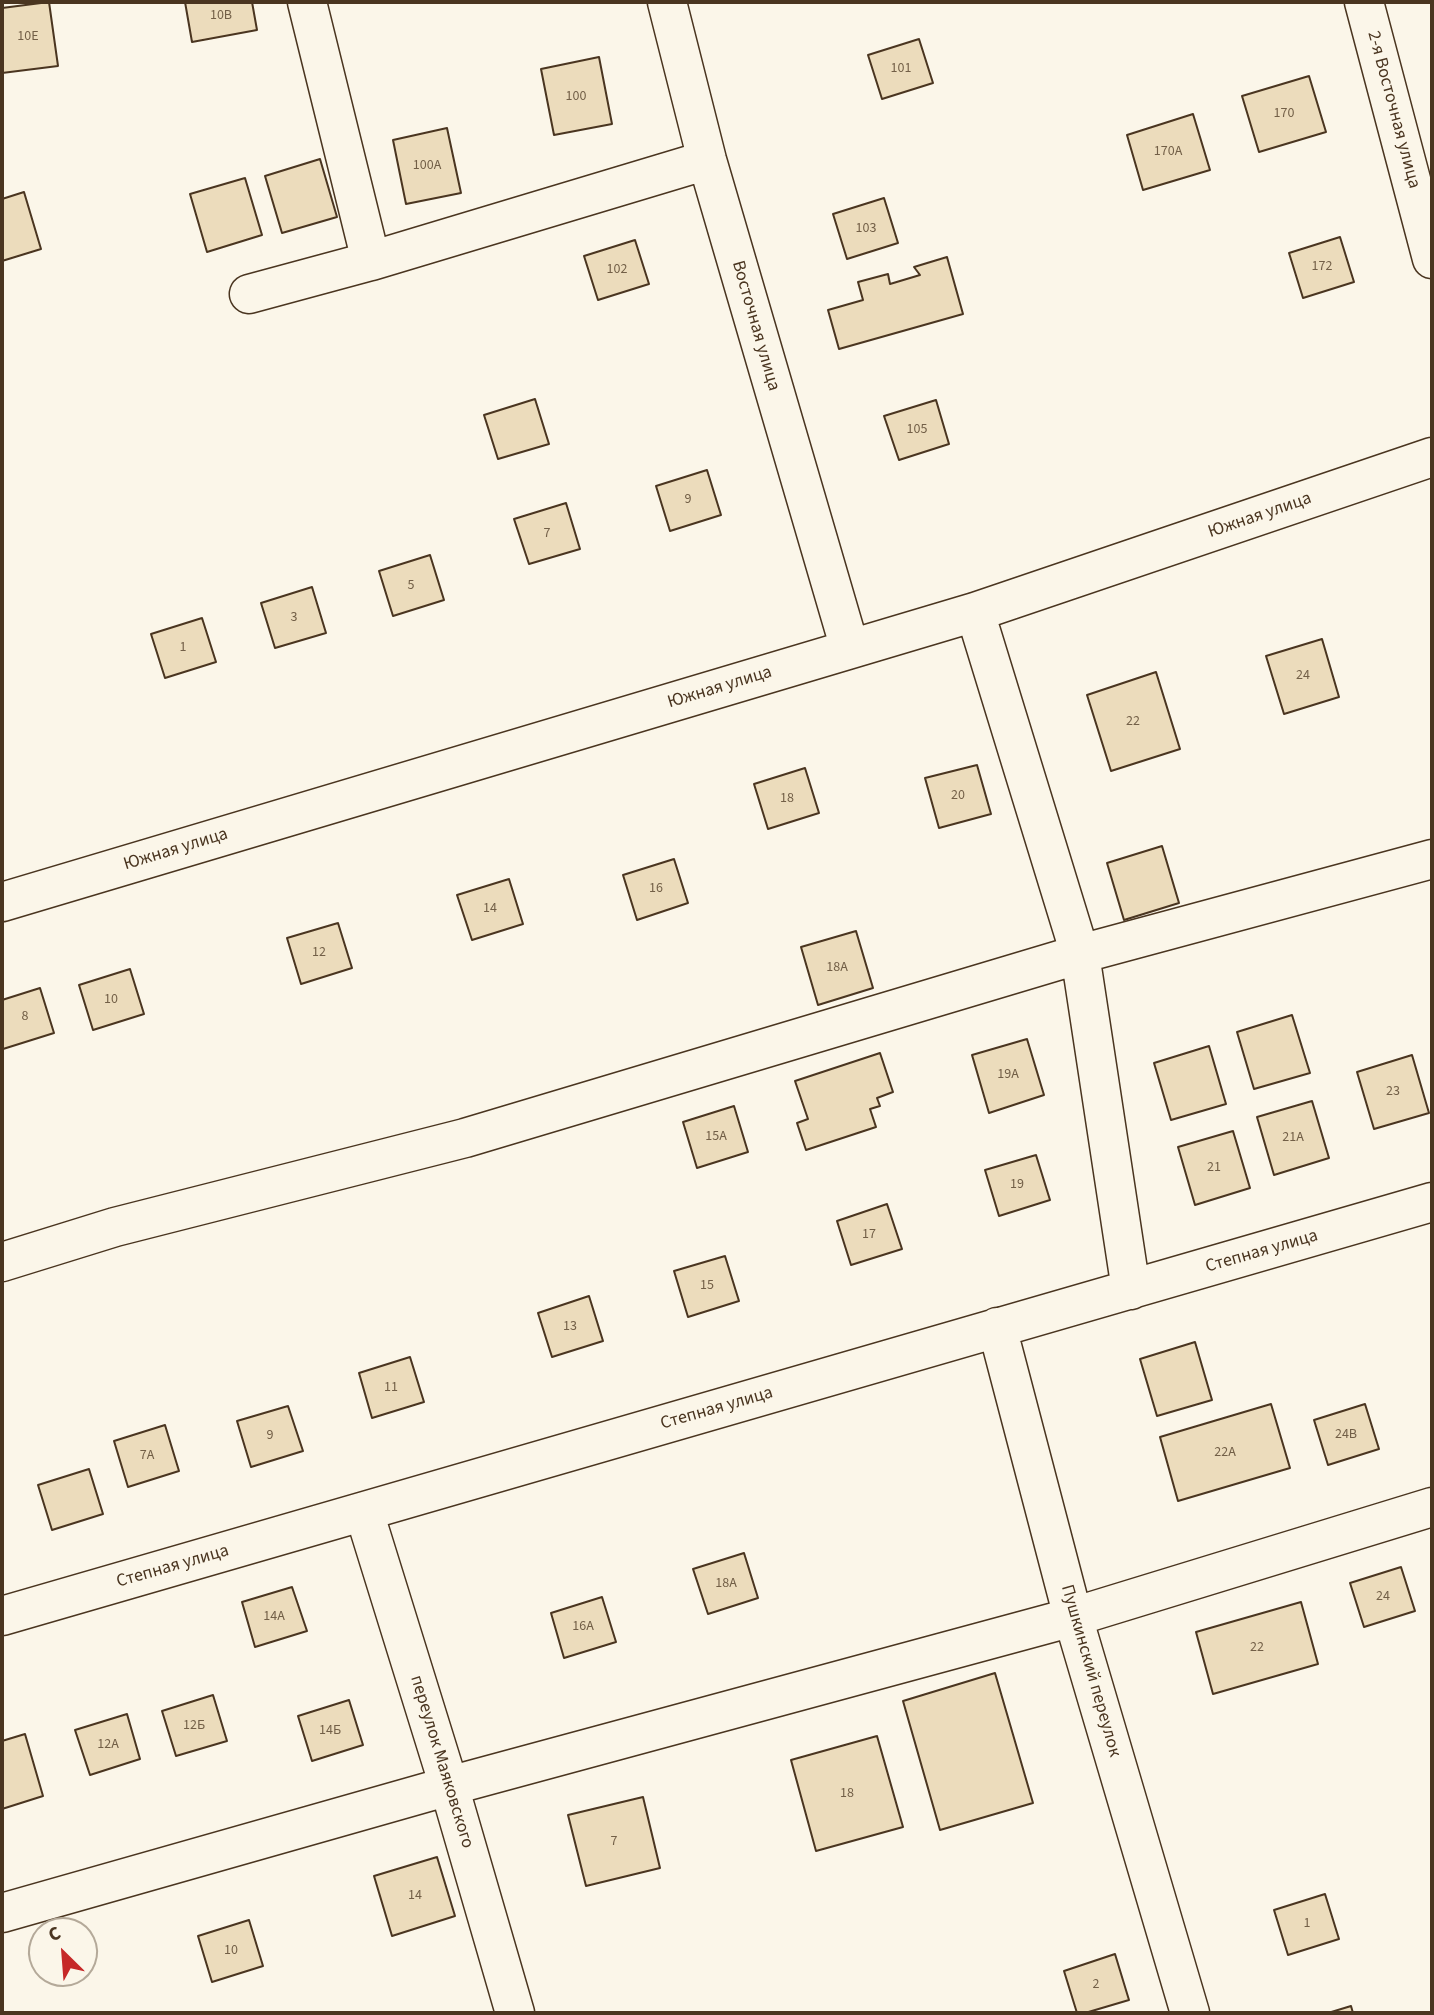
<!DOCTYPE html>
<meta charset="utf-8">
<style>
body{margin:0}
#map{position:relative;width:1434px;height:2015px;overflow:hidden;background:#fbf6e9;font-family:"Source Sans 3",sans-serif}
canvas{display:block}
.frame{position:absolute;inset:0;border:4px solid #4a3520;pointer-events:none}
.north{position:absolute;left:28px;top:1917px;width:70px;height:70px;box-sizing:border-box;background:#fbf6e9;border:2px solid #b4a999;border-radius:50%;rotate:335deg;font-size:19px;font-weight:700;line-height:28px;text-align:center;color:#4a3520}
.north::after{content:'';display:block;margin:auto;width:24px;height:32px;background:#c62828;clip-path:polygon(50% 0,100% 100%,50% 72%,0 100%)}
</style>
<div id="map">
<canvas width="1434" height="2015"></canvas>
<div class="frame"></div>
<div class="north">С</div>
</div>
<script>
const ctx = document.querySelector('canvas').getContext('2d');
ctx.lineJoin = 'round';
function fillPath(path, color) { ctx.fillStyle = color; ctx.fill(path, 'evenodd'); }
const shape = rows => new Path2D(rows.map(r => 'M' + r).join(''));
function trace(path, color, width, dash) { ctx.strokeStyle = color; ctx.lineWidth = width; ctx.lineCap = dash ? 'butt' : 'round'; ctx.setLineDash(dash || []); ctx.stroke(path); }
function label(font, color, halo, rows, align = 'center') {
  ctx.font = font + ' "Source Sans 3",sans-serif'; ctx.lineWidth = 5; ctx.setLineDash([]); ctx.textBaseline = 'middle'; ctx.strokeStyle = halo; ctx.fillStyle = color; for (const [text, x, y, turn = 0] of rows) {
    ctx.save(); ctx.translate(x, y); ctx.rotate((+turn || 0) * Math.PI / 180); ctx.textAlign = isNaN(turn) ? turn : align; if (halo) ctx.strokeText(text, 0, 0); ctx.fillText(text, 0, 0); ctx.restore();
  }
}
const building = shape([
 [49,2,58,66,2,73,2,8,49,2],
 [185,2,252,2,257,30,192,42,185,2],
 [919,39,933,83,882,99,868,55,919,39],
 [599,57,612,124,554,135,541,69,599,57],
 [1309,76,1326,132,1259,152,1242,96,1309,76],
 [1193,114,1210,170,1143,190,1127,135,1193,114],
 [447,128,461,193,406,204,393,140,447,128],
 [320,159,337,217,282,233,265,176,320,159],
 [245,178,262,235,207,252,190,194,245,178],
 [24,192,41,249,2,261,2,199,24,192],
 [884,198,898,243,847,259,833,214,884,198],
 [1340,237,1354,282,1303,298,1289,253,1340,237],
 [635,240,649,284,598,300,584,256,635,240],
 [947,257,963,314,839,349,828,310,863,300,858,282,888,274,890,284,920,275,914,267,947,257],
 [535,399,549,444,498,459,484,415,535,399],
 [936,400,949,444,899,460,884,416,936,400],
 [707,470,721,515,670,531,656,486,707,470],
 [566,503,580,549,529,564,514,519,566,503],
 [430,555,444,600,393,616,379,571,430,555],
 [312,587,326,633,275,648,261,603,312,587],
 [202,618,216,662,165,678,151,634,202,618],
 [1322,639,1339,697,1284,714,1266,656,1322,639],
 [1156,672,1180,749,1111,771,1087,695,1156,672],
 [977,765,991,814,939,828,925,778,977,765],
 [805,768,819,813,768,829,754,784,805,768],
 [1162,846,1179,903,1124,920,1107,863,1162,846],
 [674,859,688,903,637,920,623,875,674,859],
 [509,879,523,924,472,940,457,895,509,879],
 [338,923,352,968,301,984,287,938,338,923],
 [856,931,873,988,818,1005,801,947,856,931],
 [130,969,144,1014,93,1030,79,985,130,969],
 [40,988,54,1033,3,1049,2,1000,40,988],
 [1292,1015,1310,1073,1254,1089,1237,1032,1292,1015],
 [1027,1039,1044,1095,989,1113,972,1055,1027,1039],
 [1209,1046,1226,1104,1171,1120,1154,1063,1209,1046],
 [880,1053,893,1092,877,1098,880,1106,870,1109,876,1127,806,1150,797,1123,808,1119,795,1081,880,1053],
 [1412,1055,1429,1113,1374,1129,1357,1072,1412,1055],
 [1312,1101,1329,1158,1274,1175,1257,1117,1312,1101],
 [734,1106,748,1152,697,1168,683,1122,734,1106],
 [1233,1131,1250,1188,1195,1205,1178,1147,1233,1131],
 [1036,1155,1050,1200,999,1216,985,1170,1036,1155],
 [887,1204,902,1249,851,1265,837,1221,887,1204],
 [725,1256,739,1301,688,1317,674,1271,725,1256],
 [589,1296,603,1341,552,1357,538,1313,589,1296],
 [1195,1342,1212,1400,1157,1416,1140,1359,1195,1342],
 [410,1357,424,1402,372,1418,359,1373,410,1357],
 [1271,1404,1290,1468,1178,1501,1160,1437,1271,1404],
 [1365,1404,1379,1449,1328,1465,1314,1420,1365,1404],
 [288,1406,303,1451,251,1467,237,1421,288,1406],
 [165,1425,179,1471,128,1487,114,1441,165,1425],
 [89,1469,103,1514,52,1530,38,1485,89,1469],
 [744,1553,758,1598,708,1614,693,1569,744,1553],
 [1401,1567,1415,1611,1364,1627,1350,1583,1401,1567],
 [292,1587,307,1631,255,1647,242,1602,292,1587],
 [602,1597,616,1642,564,1658,551,1613,602,1597],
 [1301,1602,1318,1664,1213,1694,1196,1632,1301,1602],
 [995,1673,1033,1803,940,1830,903,1701,995,1673],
 [213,1695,227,1741,176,1756,162,1711,213,1695],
 [349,1700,363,1745,312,1761,298,1716,349,1700],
 [127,1714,140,1759,90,1775,75,1730,127,1714],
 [25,1734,43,1796,2,1809,2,1741,25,1734],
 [877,1736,903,1827,816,1851,791,1760,877,1736],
 [643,1797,660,1868,586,1886,568,1815,643,1797],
 [437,1857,455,1916,392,1936,374,1876,437,1857],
 [1325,1894,1339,1939,1288,1955,1274,1910,1325,1894],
 [249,1920,263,1966,212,1982,198,1936,249,1920],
 [1115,1954,1129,2000,1085,2013,1077,2013,1064,1971,1115,1954],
 [1351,2006,1353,2013,1328,2013,1351,2006]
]);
fillPath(building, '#ecdcbc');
trace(building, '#4a3520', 2);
const minor = shape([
 [307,2,371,261],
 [667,2,707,160,850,649],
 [1364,2,1432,259],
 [249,294,371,261,707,160],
 [975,612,1080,954,1131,1290],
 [2,902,975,612,1432,457],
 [2,1262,115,1227,465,1138,1080,954,1432,859],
 [997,1327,1073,1617,1190,2013],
 [364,1512,449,1786,515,2013],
 [2,1616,1432,1202],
 [2,1913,449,1786,1073,1617,1432,1507]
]);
trace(minor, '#4a3520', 41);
trace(minor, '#fbf6e9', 38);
label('14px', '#725f47', null, [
 ["10В",221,16],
 ["10Е",28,37],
 ["101",901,69],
 ["100",576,97],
 ["170",1284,114],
 ["170А",1168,152],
 ["100А",427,166],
 ["103",866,229],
 ["172",1322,267],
 ["102",617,270],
 ["105",917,430],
 ["9",688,500],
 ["7",547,534],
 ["5",411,586],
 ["3",294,618],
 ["1",183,648],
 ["24",1303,676],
 ["22",1133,722],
 ["20",958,796],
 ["18",787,799],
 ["16",656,889],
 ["14",490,909],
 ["12",319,953],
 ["18А",837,968],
 ["10",111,1000],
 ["8",25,1017],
 ["19А",1008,1075],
 ["23",1393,1092],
 ["15А",716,1137],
 ["21А",1293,1138],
 ["21",1214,1168],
 ["19",1017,1185],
 ["17",869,1235],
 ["15",707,1286],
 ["13",570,1327],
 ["11",391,1388],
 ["24В",1346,1435],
 ["9",270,1436],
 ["22А",1225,1453],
 ["7А",147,1456],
 ["18А",726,1584],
 ["24",1383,1597],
 ["14А",274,1617],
 ["16А",583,1627],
 ["22",1257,1648],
 ["12Б",194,1726],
 ["14Б",330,1731],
 ["12А",108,1745],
 ["18",847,1794],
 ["7",614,1842],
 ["14",415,1896],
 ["1",1307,1924],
 ["10",231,1951],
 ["2",1096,1985]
]);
label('18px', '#4a3520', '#fbf6e9', [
 ["2-я Восточная улица",1393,110,75],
 ["Восточная улица",755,326,74],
 ["Южная улица",1260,516,-19],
 ["Южная улица",720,688,-17],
 ["Южная улица",176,850,-17],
 ["Степная улица",1262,1252,-16],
 ["Степная улица",717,1409,-16],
 ["Степная улица",173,1567,-16],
 ["Пушкинский переулок",1090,1671,74],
 ["переулок Маяковского",441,1762,73]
]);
</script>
